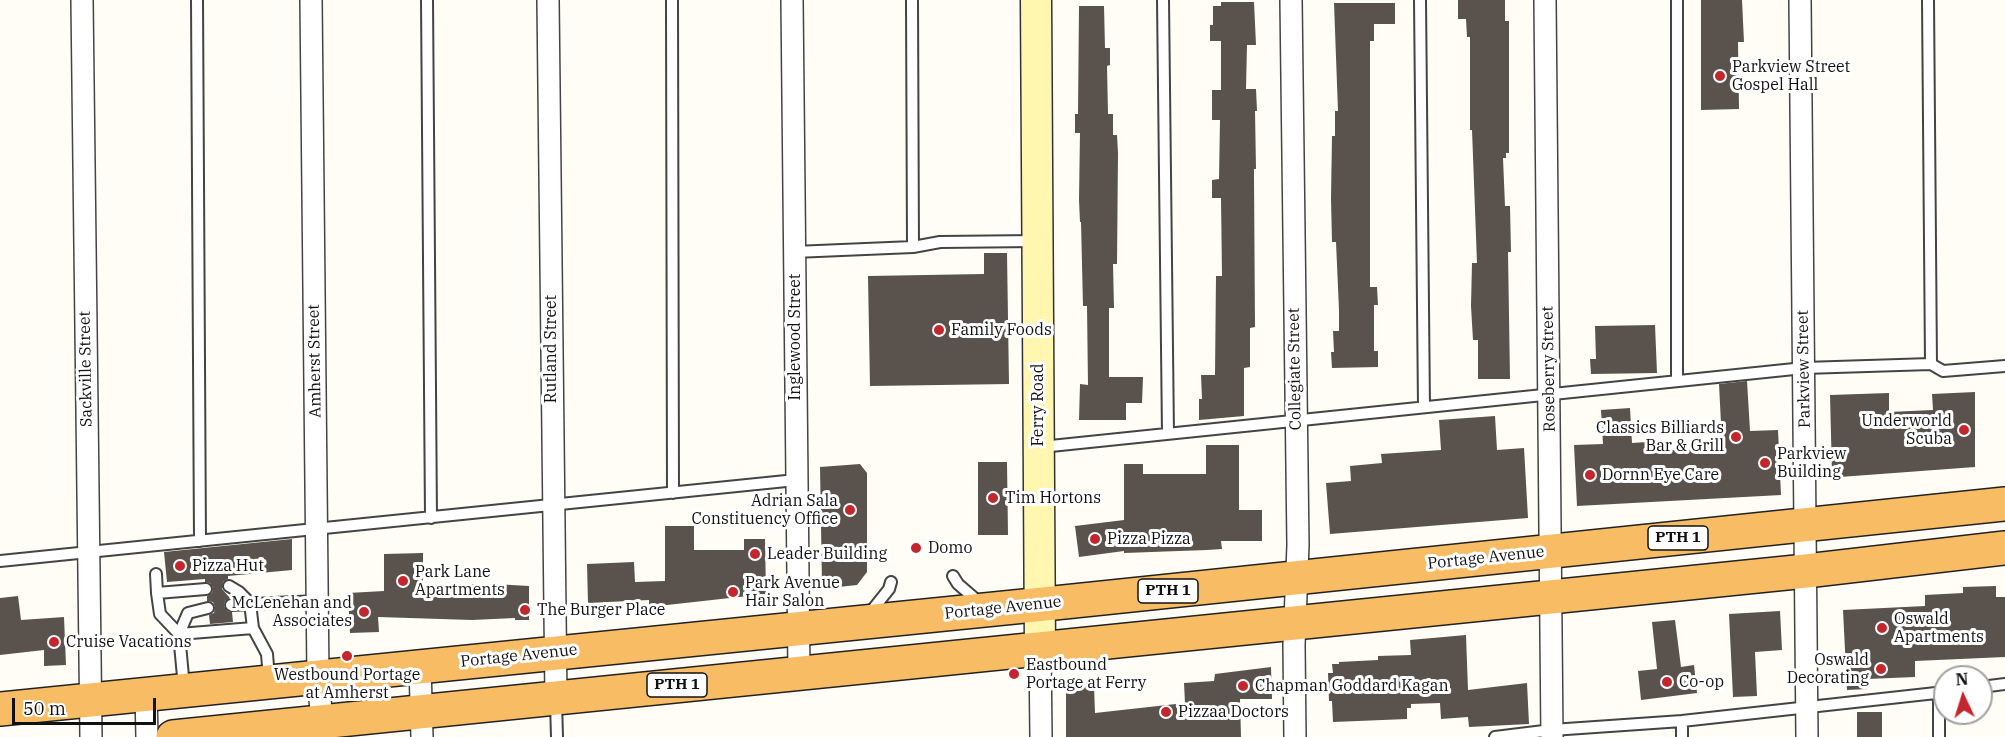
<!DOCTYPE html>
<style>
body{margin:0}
#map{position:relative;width:2005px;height:737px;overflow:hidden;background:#fffdf5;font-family:"IBM Plex Serif",serif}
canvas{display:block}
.north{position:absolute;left:1933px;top:665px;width:60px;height:60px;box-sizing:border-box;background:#fff;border:2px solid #a0a0a0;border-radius:50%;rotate:356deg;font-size:16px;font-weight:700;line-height:24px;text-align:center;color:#111}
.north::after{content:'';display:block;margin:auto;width:21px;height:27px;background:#c4262e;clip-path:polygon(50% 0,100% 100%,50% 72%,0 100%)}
.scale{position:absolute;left:12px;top:698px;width:144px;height:27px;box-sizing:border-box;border:3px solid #111;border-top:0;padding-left:8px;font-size:18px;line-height:21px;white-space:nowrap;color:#111;-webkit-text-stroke:4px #fff;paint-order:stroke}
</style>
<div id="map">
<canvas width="2005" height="737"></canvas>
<div class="north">N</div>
<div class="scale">50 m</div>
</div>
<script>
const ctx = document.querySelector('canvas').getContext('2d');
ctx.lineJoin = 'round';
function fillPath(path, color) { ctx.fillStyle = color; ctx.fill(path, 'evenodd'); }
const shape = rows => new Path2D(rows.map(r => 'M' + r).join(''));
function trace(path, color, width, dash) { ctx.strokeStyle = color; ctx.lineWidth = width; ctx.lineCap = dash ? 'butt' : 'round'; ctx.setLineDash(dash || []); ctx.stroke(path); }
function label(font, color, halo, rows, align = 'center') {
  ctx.font = font + ' "IBM Plex Serif",serif'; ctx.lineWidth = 6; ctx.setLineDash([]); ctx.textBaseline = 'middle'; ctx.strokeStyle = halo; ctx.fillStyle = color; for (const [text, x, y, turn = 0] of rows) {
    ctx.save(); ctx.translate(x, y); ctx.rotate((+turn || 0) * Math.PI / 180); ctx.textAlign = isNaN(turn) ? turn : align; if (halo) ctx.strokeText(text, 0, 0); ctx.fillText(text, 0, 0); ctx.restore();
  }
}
fillPath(shape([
 [1458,0,1505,0,1505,21,1509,21,1509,153,1506,153,1506,158,1503,158,1505,206,1510,206,1511,252,1508,252,1510,379,1478,379,1478,340,1473,340,1471,306,1472,263,1477,263,1472,130,1470,130,1470,37,1467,37,1466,19,1458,19],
 [1701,0,1742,0,1744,42,1738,42,1739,109,1701,110],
 [1221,2,1254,2,1256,45,1247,45,1246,89,1256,89,1257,111,1255,111,1256,169,1254,169,1254,177,1255,327,1250,328,1250,367,1244,368,1244,416,1199,420,1199,399,1202,399,1201,375,1215,375,1216,276,1222,276,1221,198,1212,198,1212,180,1219,179,1220,120,1212,120,1212,90,1221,90,1221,41,1210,41,1210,25,1213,25,1213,6,1221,6],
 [1334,3,1395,3,1395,24,1374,24,1374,41,1370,41,1370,287,1377,287,1378,305,1374,305,1374,351,1378,351,1378,367,1332,368,1331,352,1334,352,1333,331,1339,331,1339,310,1336,242,1332,242,1331,199,1332,136,1335,136,1335,111,1338,111],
 [1079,6,1104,6,1105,48,1110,48,1110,65,1107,66,1108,114,1113,114,1113,135,1117,135,1118,153,1117,264,1113,264,1114,308,1109,308,1109,377,1143,377,1142,403,1126,403,1126,420,1079,420,1080,384,1088,385,1087,306,1083,306,1081,222,1080,222,1079,200,1080,133,1075,133,1075,114,1078,114],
 [984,253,1007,253,1009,384,870,386,868,276,984,274],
 [1655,325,1657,373,1591,374,1590,359,1596,359,1595,326],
 [1747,381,1750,431,1778,430,1781,495,1577,506,1574,445,1603,444,1601,410,1630,408,1632,443,1661,441,1661,451,1690,449,1690,444,1722,443,1719,384],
 [1975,392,1975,467,1840,477,1840,474,1832,474,1830,395,1889,393,1889,412,1933,410,1932,394],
 [1495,416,1497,450,1524,448,1528,518,1330,534,1326,483,1351,481,1350,466,1382,463,1381,454,1441,450,1439,420],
 [1206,445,1239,445,1239,510,1262,510,1262,541,1221,541,1222,549,1207,550,1124,553,1124,551,1079,557,1075,526,1124,520,1124,464,1143,464,1143,474,1206,474],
 [978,462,1007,462,1008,535,978,535],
 [860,464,867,473,867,572,857,585,829,588,822,584,820,467],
 [665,526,694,526,694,550,744,550,744,539,765,539,766,594,649,607,649,600,588,603,587,564,634,562,635,582,665,581],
 [292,539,292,570,228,576,228,579,223,582,222,589,230,598,225,601,224,606,227,611,232,612,233,622,210,624,209,615,214,613,215,607,213,602,207,601,207,596,212,593,213,588,210,583,205,582,205,579,167,582,164,552],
 [423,553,423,585,494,584,529,586,529,620,515,620,515,618,472,620,378,617,379,632,350,633,348,593,384,591,384,554],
 [1996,586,1996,597,2005,597,2005,657,1915,661,1915,677,1867,679,1867,689,1847,690,1843,610,1925,606,1925,595,1963,593,1963,587],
 [18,596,21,620,64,617,66,665,44,666,44,650,0,655,0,598],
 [1780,611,1782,650,1755,652,1757,696,1733,697,1729,614],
 [1675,620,1681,667,1694,665,1697,693,1641,700,1638,671,1657,669,1652,622],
 [1466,635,1468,690,1527,683,1529,724,1469,727,1468,717,1441,719,1440,703,1411,704,1411,708,1407,708,1407,719,1333,722,1332,701,1329,701,1328,673,1333,673,1332,664,1339,664,1339,662,1378,660,1378,656,1411,655,1410,640],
 [1271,667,1272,699,1240,699,1241,737,1066,737,1066,688,1094,686,1095,713,1185,703,1184,683,1214,681,1215,674],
 [1857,712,1882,712,1882,737,1857,737]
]), '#5a524d');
const service = shape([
 [197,0,200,541],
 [427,0,431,518],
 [672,0,673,493],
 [912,0,913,247],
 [1163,0,1168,434],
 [1420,0,1424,407],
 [1928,0,1931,364],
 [794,252,913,247,940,242,1036,241],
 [1677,380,1677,0],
 [1041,447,1804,368,1931,364,1943,371,2005,366],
 [0,561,796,480],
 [156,574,157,593,206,589],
 [953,576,958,584,980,603],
 [157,593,160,614,179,634,188,613,208,608],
 [231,605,318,601],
 [869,614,889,589,891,582],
 [253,628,267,654,269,678],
 [184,687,179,634,253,628,250,603,239,592,229,586],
 [1981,687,2005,684],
 [1939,693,1939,737],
 [556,702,557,737],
 [1682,721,1682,737],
 [1495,737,1552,730,1682,721,1945,692]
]);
const minor = shape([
 [82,0,91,737],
 [311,0,318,677,322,722],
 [548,0,556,699],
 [792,0,799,673],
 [1291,0,1298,545,1294,645,1295,737],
 [1545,0,1552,737],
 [1800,0,1807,737],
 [1040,648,1041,737],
 [420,666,422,737],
 [146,694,147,737]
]);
const secondary = shape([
 [1036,0,1040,648]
]);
const trunk = shape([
 [0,709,1064,602,2005,504],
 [173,737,1806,571,2005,548]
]);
trace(service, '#444', 14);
trace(minor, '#444', 24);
trace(secondary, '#333', 33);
trace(trunk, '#222', 36);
trace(service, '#fff', 10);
trace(minor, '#fff', 21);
trace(secondary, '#fff6b0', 30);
trace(trunk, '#f7bc64', 33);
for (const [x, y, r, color] of [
 [1720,76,6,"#c4262e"],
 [939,330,6,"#c4262e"],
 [1964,430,6,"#c4262e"],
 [1736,437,6,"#c4262e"],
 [1765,463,6,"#c4262e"],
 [1590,475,6,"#c4262e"],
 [993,498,6,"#c4262e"],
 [850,510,6,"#c4262e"],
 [1095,539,6,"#c4262e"],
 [916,548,6,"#c4262e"],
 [755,554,6,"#c4262e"],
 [180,566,6,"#c4262e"],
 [403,581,6,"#c4262e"],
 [733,592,6,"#c4262e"],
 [525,610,6,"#c4262e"],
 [364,612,6,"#c4262e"],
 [1882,628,6,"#c4262e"],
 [54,642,6,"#c4262e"],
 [347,656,6,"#c4262e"],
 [1881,669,6,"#c4262e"],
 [1014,674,6,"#c4262e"],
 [1667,682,6,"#c4262e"],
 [1243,686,6,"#c4262e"],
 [1166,712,6,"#c4262e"]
]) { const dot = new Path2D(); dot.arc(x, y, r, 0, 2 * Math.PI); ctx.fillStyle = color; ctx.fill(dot); trace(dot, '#fff', 2); }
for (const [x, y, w] of [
 [1678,538,60],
 [1168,591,60],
 [677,685,60]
]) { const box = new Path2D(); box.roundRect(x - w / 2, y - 12, w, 24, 4.5); ctx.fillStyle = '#fff'; ctx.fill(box); trace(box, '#111', 1.5); }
label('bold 15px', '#111', null, [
 ["PTH 1",1678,538],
 ["PTH 1",1168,591],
 ["PTH 1",677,685]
]);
label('16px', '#111', '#fff', [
 ["Parkview Street",1732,67],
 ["Gospel Hall",1732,85],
 ["Family Foods",951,330],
 ["Underworld",1952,421,"right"],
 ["Scuba",1952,439,"right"],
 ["Classics Billiards",1724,428,"right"],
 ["Bar & Grill",1724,446,"right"],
 ["Parkview",1777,454],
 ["Building",1777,472],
 ["Dornn Eye Care",1602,475],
 ["Tim Hortons",1005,498],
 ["Adrian Sala",838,501,"right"],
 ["Constituency Office",838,519,"right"],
 ["Pizza Pizza",1107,539],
 ["Domo",928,548],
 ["Leader Building",767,554],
 ["Pizza Hut",192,566],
 ["Park Lane",415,572],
 ["Apartments",415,590],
 ["Park Avenue",745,583],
 ["Hair Salon",745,601],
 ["McLenehan and",352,603,"right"],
 ["Associates",352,621,"right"],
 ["The Burger Place",537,610],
 ["Oswald",1894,619],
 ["Apartments",1894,637],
 ["Cruise Vacations",66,642],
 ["Oswald",1869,660,"right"],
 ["Decorating",1869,678,"right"],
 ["Eastbound",1026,665],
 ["Portage at Ferry",1026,683],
 ["Westbound Portage",347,675,"center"],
 ["at Amherst",347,693,"center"],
 ["Co-op",1679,682],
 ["Chapman Goddard Kagan",1255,686],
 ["Pizzaa Doctors",1178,712]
], 'left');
label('16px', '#111', '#fff', [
 ["Inglewood Street",795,337,-90],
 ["Rutland Street",551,349,-90],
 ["Amherst Street",315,361,-91],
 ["Sackville Street",86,369,-91],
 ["Collegiate Street",1295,369,-91],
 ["Roseberry Street",1549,369,-91],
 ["Parkview Street",1804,369,-91],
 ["Ferry Road",1038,405,-90],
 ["Portage Avenue",1486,558,-6],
 ["Portage Avenue",1003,608,-6],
 ["Portage Avenue",519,656,-6]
]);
</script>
